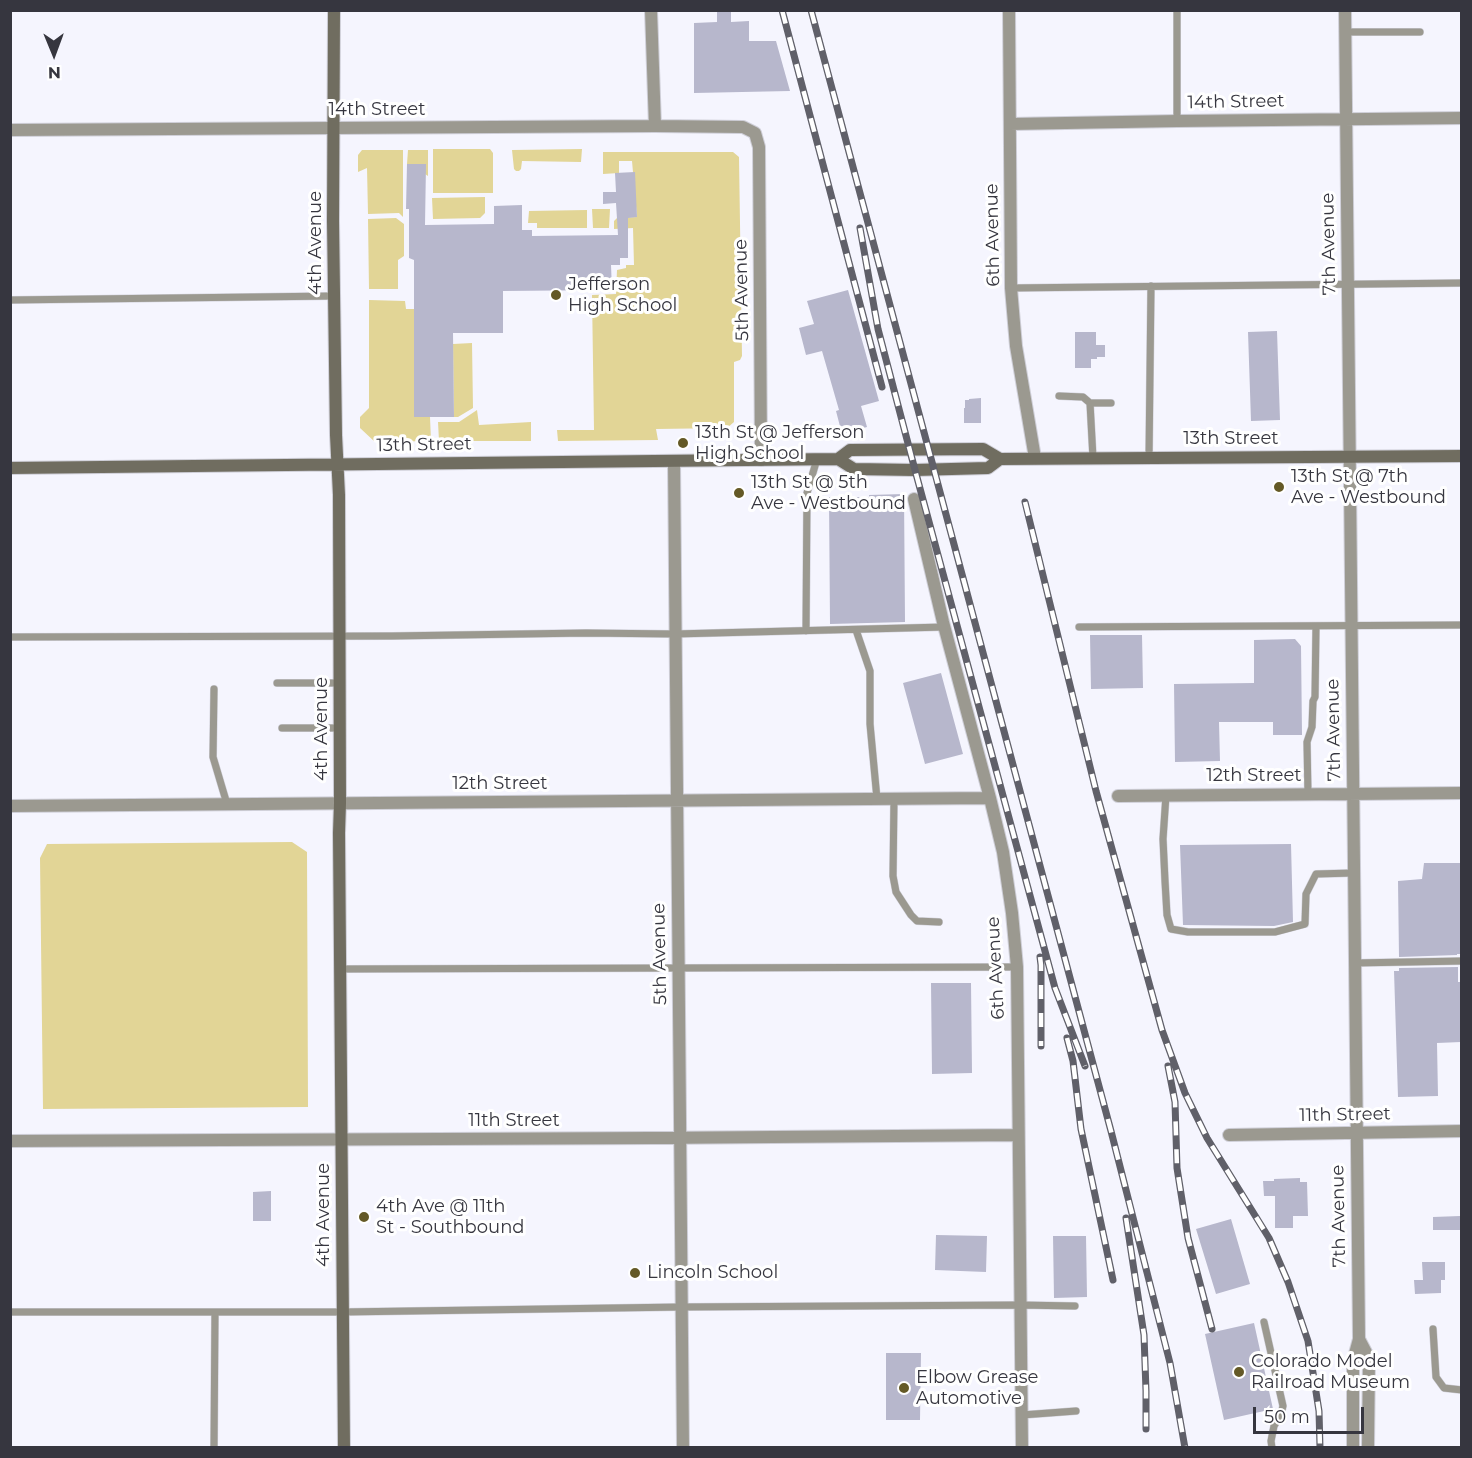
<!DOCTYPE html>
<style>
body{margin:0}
#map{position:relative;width:1472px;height:1458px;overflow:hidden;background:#f5f5fe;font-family:Montserrat,sans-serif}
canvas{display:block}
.frame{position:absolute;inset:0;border:12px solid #36363f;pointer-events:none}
.north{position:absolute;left:24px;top:24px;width:60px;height:60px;-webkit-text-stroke:4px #fff;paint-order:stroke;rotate:179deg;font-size:16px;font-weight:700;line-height:24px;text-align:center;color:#36363f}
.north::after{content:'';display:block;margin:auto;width:21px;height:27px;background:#36363f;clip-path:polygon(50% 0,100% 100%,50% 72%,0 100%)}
.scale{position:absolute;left:1253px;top:1407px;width:111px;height:27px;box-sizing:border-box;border:3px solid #36363f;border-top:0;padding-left:8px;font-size:18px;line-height:21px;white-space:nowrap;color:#36363f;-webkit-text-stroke:4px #fff;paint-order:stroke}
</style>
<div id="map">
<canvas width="1472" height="1458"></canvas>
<div class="frame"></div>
<div class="north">N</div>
<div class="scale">50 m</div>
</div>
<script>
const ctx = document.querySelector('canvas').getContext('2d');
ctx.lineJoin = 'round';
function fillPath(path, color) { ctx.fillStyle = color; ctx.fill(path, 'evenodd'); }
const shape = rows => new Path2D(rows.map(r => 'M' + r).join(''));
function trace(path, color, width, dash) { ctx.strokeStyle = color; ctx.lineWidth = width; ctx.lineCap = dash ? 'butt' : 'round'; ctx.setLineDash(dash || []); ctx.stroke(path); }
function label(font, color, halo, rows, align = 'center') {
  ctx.font = font + ' Montserrat,sans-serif'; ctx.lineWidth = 6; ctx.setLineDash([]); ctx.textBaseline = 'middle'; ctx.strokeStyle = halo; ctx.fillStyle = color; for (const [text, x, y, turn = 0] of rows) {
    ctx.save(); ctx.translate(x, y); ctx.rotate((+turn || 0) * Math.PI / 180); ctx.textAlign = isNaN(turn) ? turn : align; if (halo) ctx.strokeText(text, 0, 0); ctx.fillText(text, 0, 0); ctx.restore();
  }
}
fillPath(shape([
 [433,149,490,149,493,153,493,193,433,193],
 [582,149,581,162,522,161,521,169,519,171,516,171,514,169,512,150],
 [362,150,403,150,403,217,399,213,368,214,367,168,358,172,358,155],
 [408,150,428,150,428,176,425,174,425,164,407,164],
 [603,152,733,152,739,157,742,356,740,360,734,362,734,422,727,428,656,429,658,440,558,441,557,430,594,430,592,295,616,294,617,270,626,268,626,265,634,265,633,228,614,229,614,221,617,218,637,217,632,161,619,161,619,173,603,174],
 [485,197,485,213,480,218,433,219,432,198],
 [592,209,610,209,609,228,593,228],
 [587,210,587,228,537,228,537,223,528,223,529,211],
 [396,218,404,224,404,256,398,260,398,289,369,289,368,219],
 [369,300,405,301,406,309,414,309,414,417,430,417,431,441,375,442,360,428,360,417,369,408],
 [472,343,473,408,458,417,454,417,453,344],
 [477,410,479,425,531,422,531,441,439,441,438,422,459,422],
 [292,842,307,852,308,1107,43,1109,40,858,47,844]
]), '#e2d596');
fillPath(shape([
 [717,10,731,10,731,22,749,21,749,41,776,41,790,91,694,93,694,23,717,22],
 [407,164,426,164,425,225,494,224,494,206,522,205,522,230,532,230,532,236,618,235,616,203,603,204,603,192,616,192,615,173,635,172,637,217,628,218,628,258,620,258,620,265,611,265,612,290,503,291,503,333,453,333,454,417,414,417,414,260,409,258,409,209,406,209],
 [848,290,879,401,861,406,867,427,842,434,836,411,839,410,822,351,806,355,799,328,814,324,807,301],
 [1277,331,1280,420,1251,421,1248,332],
 [1075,332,1096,332,1096,345,1105,345,1105,357,1097,357,1097,359,1091,359,1091,368,1075,368],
 [981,398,981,423,964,423,964,408,965,408,965,400,969,400,969,399],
 [904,494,905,622,830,624,829,497,869,497,869,495],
 [1090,635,1142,635,1143,688,1091,689],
 [1295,639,1301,646,1302,735,1273,735,1273,722,1219,722,1220,761,1175,762,1174,684,1254,683,1254,640],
 [941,673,963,754,925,764,903,683],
 [1291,844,1293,922,1274,926,1183,925,1180,845],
 [1424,863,1461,863,1461,954,1457,954,1457,955,1399,957,1398,881,1422,879],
 [1458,967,1458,982,1461,982,1461,1042,1437,1043,1438,1096,1398,1097,1394,971,1399,971,1399,968],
 [931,983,971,983,972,1073,932,1074],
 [1300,1178,1300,1182,1307,1182,1308,1216,1293,1216,1293,1228,1275,1228,1275,1196,1264,1196,1263,1181,1274,1181,1274,1179],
 [271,1191,271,1221,253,1221,253,1192],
 [1460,1216,1460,1230,1433,1230,1433,1217],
 [1231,1219,1250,1284,1216,1294,1196,1229],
 [936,1235,987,1236,986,1272,935,1270],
 [1053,1236,1086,1236,1087,1297,1054,1298],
 [1422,1262,1445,1262,1445,1280,1441,1280,1441,1293,1415,1294,1414,1280,1423,1280],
 [1254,1323,1273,1409,1224,1420,1205,1334],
 [886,1353,921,1353,920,1420,886,1420]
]), '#b7b7cc');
const lane = shape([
 [1345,32,1420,32],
 [1177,121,1177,10],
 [1011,288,1462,283],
 [10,300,334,296],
 [1059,396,1083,397,1090,403,1093,458],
 [1090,403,1111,403],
 [1149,458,1151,286],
 [1079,627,1462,625],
 [856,630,870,671,870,724,877,799],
 [806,631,807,493,817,459],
 [10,637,392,636,586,633,675,634,944,627],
 [277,683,340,683],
 [214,689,213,757,227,804],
 [282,728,340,728],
 [1308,794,1307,742,1312,727,1313,701,1315,697,1316,627],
 [1166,795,1163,839,1165,881,1167,915,1171,929,1188,932,1275,932,1305,924,1306,894,1316,874,1353,873],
 [894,799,893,876,896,892,911,915,917,921,939,922],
 [1354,963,1462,961],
 [340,969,1017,967],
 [10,1312,343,1312,681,1307,1020,1305,1075,1306],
 [1264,1322,1283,1406,1281,1414,1274,1426,1271,1441,1272,1448],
 [1433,1329,1436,1377,1444,1388,1462,1390],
 [1022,1415,1076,1411],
 [214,1448,215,1312]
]);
const street = shape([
 [651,10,655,126],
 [1009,10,1011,288,1016,346,1035,458],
 [1345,10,1359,1339,1353,1361,1353,1448],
 [1010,124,1177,121,1462,118],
 [10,130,655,126,743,127,755,133,759,147,761,460],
 [674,461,683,1448],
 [914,499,943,622,990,798,1003,852,1012,913,1017,967,1022,1448],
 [1118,796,1462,793],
 [10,806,990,798],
 [1229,1135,1462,1131],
 [10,1141,651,1138,1018,1135],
 [1359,1339,1369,1358,1368,1448]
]);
const secondary = shape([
 [334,10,333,221,336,435,339,495,340,803,339,833,344,1448],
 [838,459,850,450,983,449,1000,459,1462,456],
 [10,468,838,459,854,469,915,470,988,468,1000,459]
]);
trace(lane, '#cfcfd8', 8);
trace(street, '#cfcfd8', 14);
trace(secondary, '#cfcfd8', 14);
trace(lane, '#9b9990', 7);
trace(street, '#9b9990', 12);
trace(secondary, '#706d60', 12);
const rail = shape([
 [782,10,882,387],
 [811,10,1111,1131,1170,1363,1185,1448],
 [860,228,878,329,915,470,1055,988,1085,1066],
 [1025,502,1096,791,1162,1030,1185,1093,1207,1138,1269,1238,1288,1282,1308,1341,1319,1411,1320,1448],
 [1040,957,1041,965,1041,1046],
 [1067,1038,1073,1061,1081,1129,1113,1280],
 [1168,1066,1175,1102,1177,1168,1188,1238,1212,1329],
 [1126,1218,1144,1335,1146,1391,1146,1429]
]);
trace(rail, '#606069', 7);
trace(rail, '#fff', 4.5, [14]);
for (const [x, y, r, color] of [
 [556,295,6,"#645926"],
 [683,443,6,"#645926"],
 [1279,487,6,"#645926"],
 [739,493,6,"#645926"],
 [364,1217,6,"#645926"],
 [635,1273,6,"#645926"],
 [1239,1372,6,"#645926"],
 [904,1388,6,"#645926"]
]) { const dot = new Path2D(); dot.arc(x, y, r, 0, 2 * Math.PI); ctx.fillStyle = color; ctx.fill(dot); trace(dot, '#fff', 2); }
label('18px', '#36363f', '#fff', [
 ["14th Street",1236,102,-1],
 ["14th Street",377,110],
 ["6th Avenue",993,235,-91],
 ["4th Avenue",316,243,-90],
 ["7th Avenue",1329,244,-91],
 ["5th Avenue",742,290,-91],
 ["13th Street",1231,439],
 ["13th Street",424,445,-1],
 ["4th Avenue",322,729,-90],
 ["7th Avenue",1334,730,-91],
 ["12th Street",1254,776],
 ["12th Street",500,784],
 ["5th Avenue",660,954,-91],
 ["6th Avenue",996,968,-93],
 ["11th Street",1345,1115,-1],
 ["11th Street",514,1121],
 ["4th Avenue",324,1215,-90],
 ["7th Avenue",1339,1216,-91]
]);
label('18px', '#36363f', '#fff', [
 ["Jefferson",568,285],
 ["High School",568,306],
 ["13th St @ Jefferson",695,433],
 ["High School",695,454],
 ["13th St @ 7th",1291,477],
 ["Ave - Westbound",1291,498],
 ["13th St @ 5th",751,483],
 ["Ave - Westbound",751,504],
 ["4th Ave @ 11th",376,1207],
 ["St - Southbound",376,1228],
 ["Lincoln School",647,1273],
 ["Colorado Model",1251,1362],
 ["Railroad Museum",1251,1383],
 ["Elbow Grease",916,1378],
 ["Automotive",916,1399]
], 'left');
</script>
